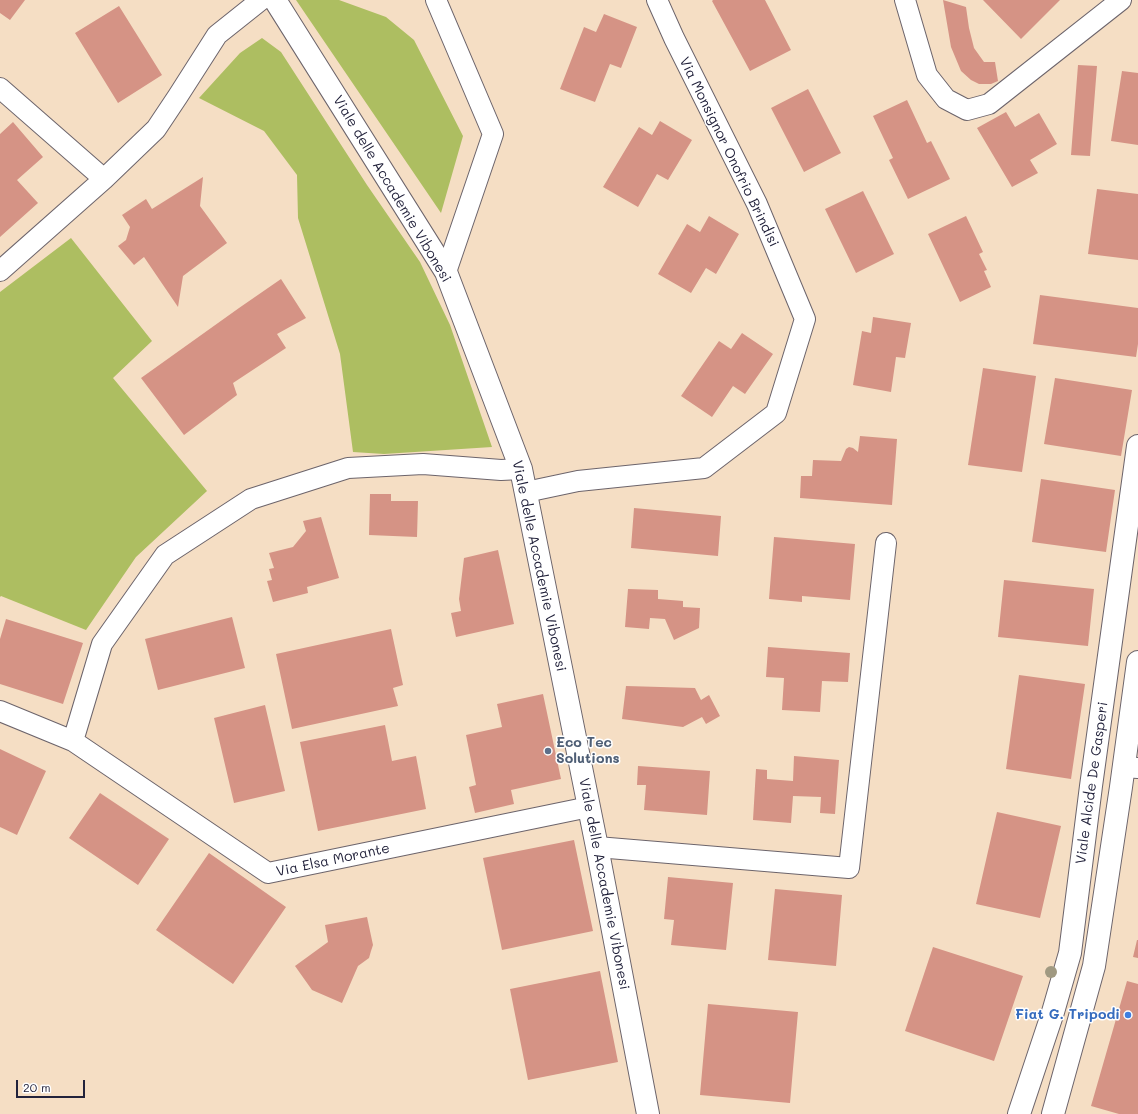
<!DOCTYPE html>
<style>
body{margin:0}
#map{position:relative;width:1138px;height:1114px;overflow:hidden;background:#f5dec4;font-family:Mali,sans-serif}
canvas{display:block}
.scale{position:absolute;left:16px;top:1080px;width:69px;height:18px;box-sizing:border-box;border:2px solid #22223b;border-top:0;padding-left:5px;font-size:12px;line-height:14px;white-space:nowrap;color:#22223b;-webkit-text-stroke:3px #fff;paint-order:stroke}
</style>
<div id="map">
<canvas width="1138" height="1114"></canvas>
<div class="scale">20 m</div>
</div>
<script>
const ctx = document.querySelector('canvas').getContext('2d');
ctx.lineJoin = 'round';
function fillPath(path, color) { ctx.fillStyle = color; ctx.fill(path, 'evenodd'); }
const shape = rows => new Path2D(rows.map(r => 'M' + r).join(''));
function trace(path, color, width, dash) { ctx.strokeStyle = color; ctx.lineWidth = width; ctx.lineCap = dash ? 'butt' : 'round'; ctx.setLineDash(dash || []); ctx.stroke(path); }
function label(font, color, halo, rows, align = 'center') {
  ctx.font = font + ' Mali,sans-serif'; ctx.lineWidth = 3; ctx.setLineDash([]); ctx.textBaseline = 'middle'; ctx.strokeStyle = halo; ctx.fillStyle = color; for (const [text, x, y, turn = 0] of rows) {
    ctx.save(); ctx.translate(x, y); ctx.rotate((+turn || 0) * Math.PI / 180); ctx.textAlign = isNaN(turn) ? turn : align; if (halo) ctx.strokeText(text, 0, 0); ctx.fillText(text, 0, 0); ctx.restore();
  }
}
fillPath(shape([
 [296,0,339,0,386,17,414,40,463,136,441,213],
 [262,38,281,52,367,185,420,262,450,325,492,447,384,454,353,452,340,354,298,218,297,175,264,131,199,98,240,53],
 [71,238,152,341,113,378,207,491,136,557,86,630,1,596,0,597,0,292]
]), '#adbe61');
fillPath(shape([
 [0,0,25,0,10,20,0,13],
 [713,0,765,0,791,50,750,71,712,1],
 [943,0,966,7,969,28,974,48,984,62,995,62,998,81,991,84,979,84,971,80,961,71,951,47],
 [983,0,1060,0,1021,39],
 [119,6,162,75,118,103,75,33],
 [604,14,637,27,621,68,610,64,595,102,560,89,584,27,596,32],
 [1078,65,1097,66,1090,156,1071,155],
 [1122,71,1138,73,1138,145,1111,141],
 [808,89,841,153,804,172,771,108],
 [907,100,927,143,931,141,950,179,908,199,889,160,893,158,873,116],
 [1006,112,1015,127,1039,113,1057,144,1030,160,1038,173,1012,187,977,128],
 [660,121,692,140,668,180,657,174,638,207,603,187,639,127,652,135],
 [13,122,43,157,17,180,38,203,0,237,0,134],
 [203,177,200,206,227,243,183,276,178,307,144,257,134,265,118,246,126,240,130,227,122,215,146,199,152,209],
 [1097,189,1138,194,1138,260,1088,254],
 [863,191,894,254,856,273,825,209],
 [709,216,739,234,716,274,706,268,691,293,658,274,687,224,700,232],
 [966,216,983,252,979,254,987,270,984,271,991,287,960,302,928,234],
 [281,279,306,318,277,334,286,348,233,383,237,395,184,435,141,378,239,308],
 [1040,295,1138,308,1138,344,1136,357,1033,344],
 [873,317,911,323,905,358,896,357,891,392,853,385,862,331,871,333],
 [742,333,773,354,745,394,733,386,712,417,681,396,719,341,731,349],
 [983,368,1036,376,1022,472,968,465],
 [1055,378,1132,390,1121,456,1044,444],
 [860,436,897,439,892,505,800,498,801,476,812,476,813,460,841,461,846,449,849,447,853,448,858,452],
 [1041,479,1115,490,1106,552,1032,542],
 [370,494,391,494,391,501,418,501,417,537,369,535],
 [634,508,721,516,718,556,631,548],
 [321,517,339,578,307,587,308,593,273,602,267,581,272,580,269,569,274,568,269,553,293,547,306,531,303,521],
 [774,537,855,544,850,600,802,596,802,602,769,599],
 [498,550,514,624,456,637,451,613,461,611,459,599,464,558],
 [1004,580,1094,589,1088,646,998,637],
 [628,589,658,590,658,599,683,601,683,607,700,608,699,628,674,640,665,619,650,618,649,629,625,627],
 [232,617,245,668,158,690,145,639],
 [6,619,83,643,63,704,0,684,0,639],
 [391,629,403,685,393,688,398,706,292,729,276,654],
 [768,647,850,653,848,682,822,681,820,712,782,710,784,678,766,677],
 [1019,675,1085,684,1071,779,1006,769],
 [626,686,695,688,701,700,709,695,720,716,706,724,702,717,683,727,622,719],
 [543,694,561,779,511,790,514,804,475,813,469,787,476,785,466,735,502,727,497,704],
 [265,705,285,791,234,803,214,718],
 [385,725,392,761,416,756,426,809,318,831,300,742],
 [0,749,46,771,17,835,0,827],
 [794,756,839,760,835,814,820,813,821,797,793,796,791,823,753,820,756,769,767,770,767,779,793,781],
 [638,766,710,771,707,815,644,810,646,785,637,785],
 [100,793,169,839,138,885,69,838],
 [997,812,1061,826,1040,918,976,904],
 [574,840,593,931,502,950,483,858],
 [209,853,286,907,233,984,156,930],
 [668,877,733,883,726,950,671,945,674,920,664,919],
 [775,889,842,895,836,966,768,960],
 [367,917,373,945,371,951,369,958,358,966,342,1003,312,990,295,966,328,942,325,925],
 [1137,940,1138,940,1138,958,1133,957],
 [933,947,1023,976,994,1061,905,1031],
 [600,971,618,1062,528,1080,510,989],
 [1127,981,1138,984,1138,1114,1119,1114,1091,1106],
 [708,1004,798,1012,790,1103,700,1095]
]), '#d59385');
const street = shape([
 [436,0,493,134,446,272],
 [905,0,927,75,946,99,967,110,989,104,1121,0],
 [0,88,104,179],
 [0,271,104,179,156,129,178,96,217,35,261,0],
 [526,492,578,481,704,468,776,413,805,319,757,204,674,38,657,0],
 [0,711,73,741,268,873,589,807],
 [73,741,102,644,165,555,251,499,348,468,423,464,501,470,521,469],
 [1124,767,1138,768],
 [597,847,849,868,886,543]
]);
const secondary = shape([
 [275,0,446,272,521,469,597,847,648,1114],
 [1019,1114,1053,1012,1070,953,1091,786,1138,446],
 [1053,1114,1094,966,1121,787,1138,662]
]);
trace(street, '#6c646b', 22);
trace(secondary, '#6c646b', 24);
trace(street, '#fff', 20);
trace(secondary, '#fff', 22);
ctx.fillStyle = '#a09981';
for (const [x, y] of [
 [1051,972]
]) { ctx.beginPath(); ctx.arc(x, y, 6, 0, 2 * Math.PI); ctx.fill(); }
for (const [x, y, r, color] of [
 [548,751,4,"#5c6f8a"],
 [1128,1015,4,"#3f7fe0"]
]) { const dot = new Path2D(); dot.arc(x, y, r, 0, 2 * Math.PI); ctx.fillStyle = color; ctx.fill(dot); trace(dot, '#fff', 1.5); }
label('14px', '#22223b', '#fff', [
 ["Via Monsignor Onofrio Brindisi",729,152,64],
 ["Viale delle Accademie Vibonesi",392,189,59],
 ["Viale delle Accademie Vibonesi",539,566,78],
 ["Viale Alcide De Gasperi",1092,783,-82],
 ["Via Elsa Morante",333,860,-12],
 ["Viale delle Accademie Vibonesi",604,884,79]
]);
label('bold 14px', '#4e5e75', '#fff', [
 ["Eco Tec",556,743],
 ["Solutions",556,759]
], 'left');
label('bold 14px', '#366cbe', '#fff', [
 ["Fiat G. Tripodi",1120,1015]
], 'right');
</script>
